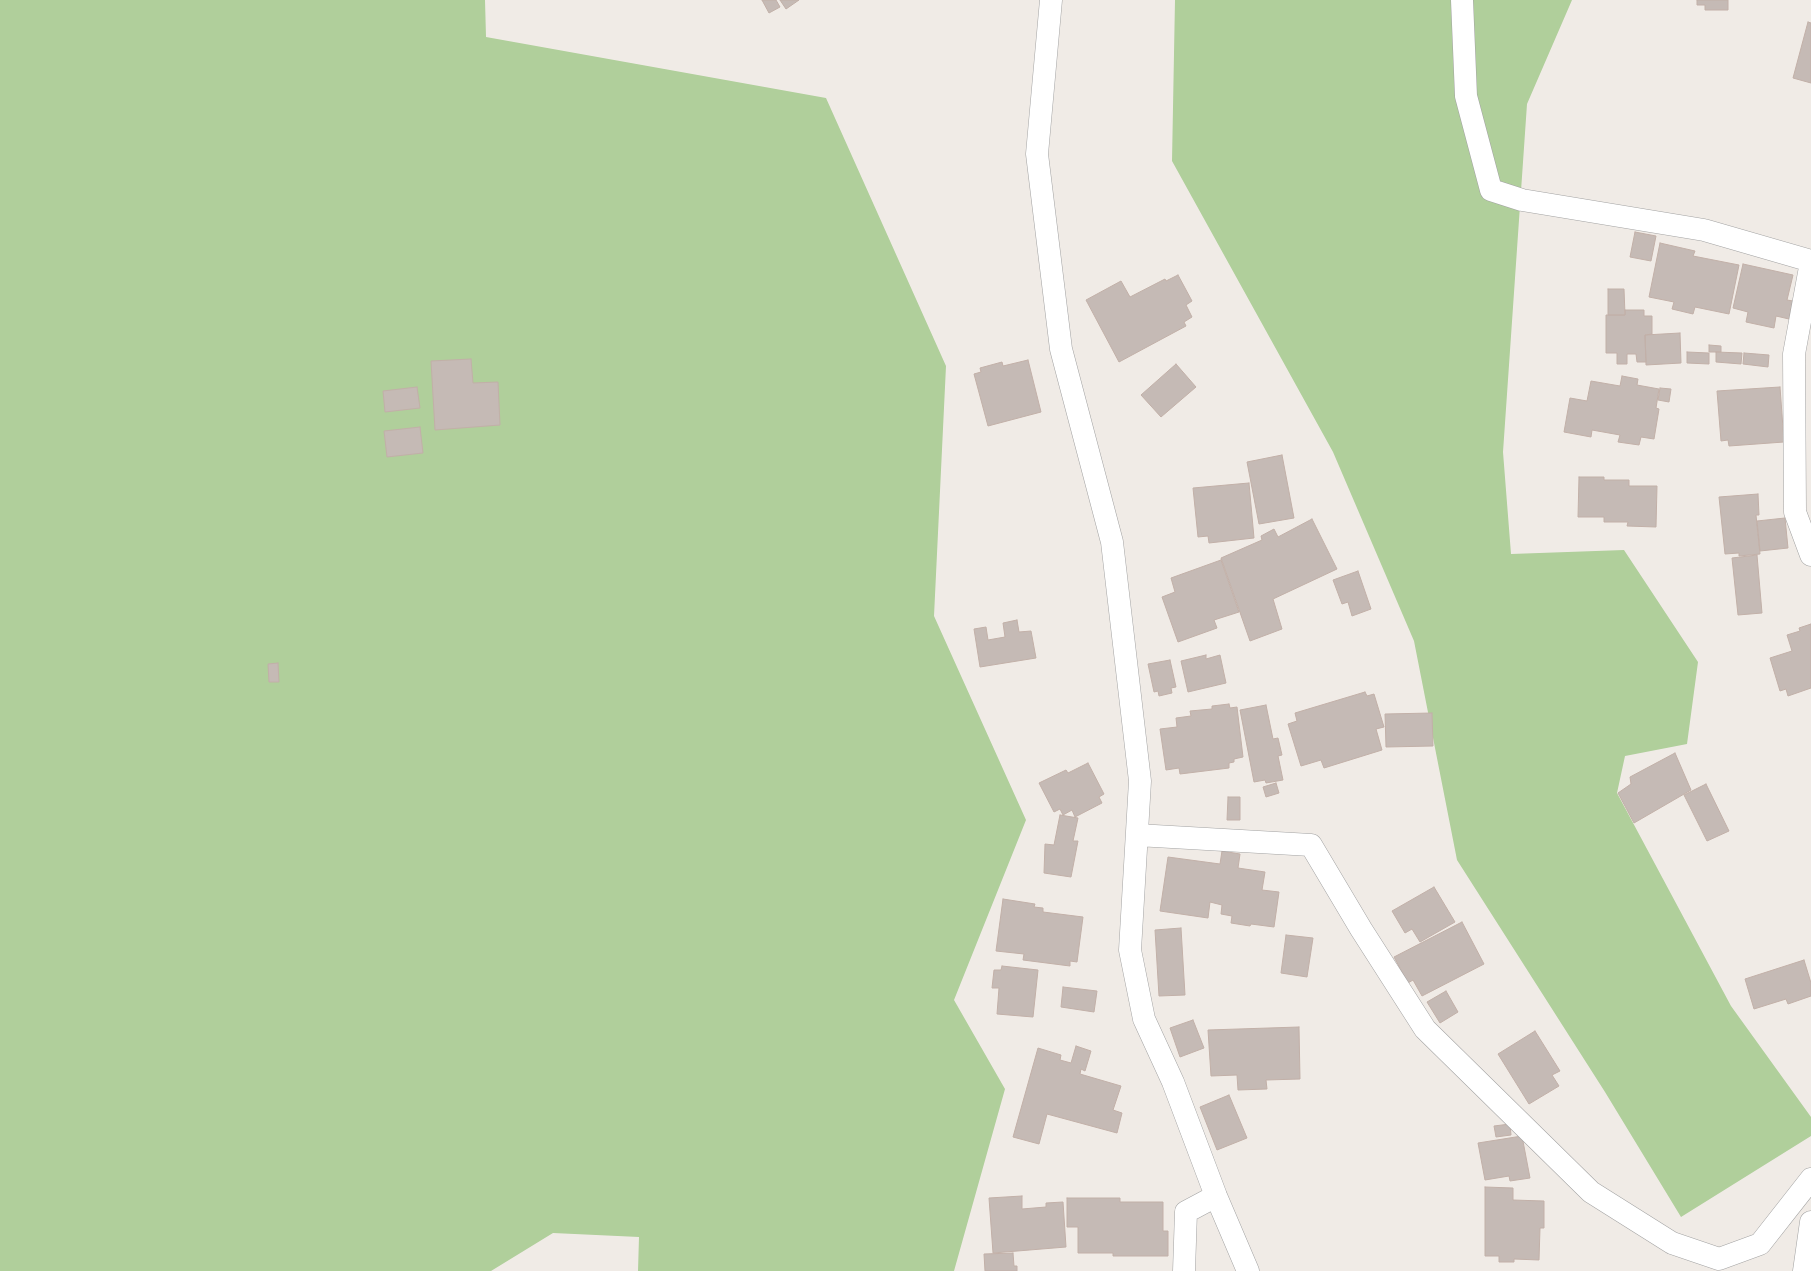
<!DOCTYPE html>
<style>
body{margin:0}
canvas{display:block;background:#f0ebe6}
</style>
<canvas width="1811" height="1271"></canvas>
<script>
const ctx = document.querySelector('canvas').getContext('2d');
ctx.lineJoin = 'round';
function fillPath(path, color) { ctx.fillStyle = color; ctx.fill(path, 'evenodd'); }
const shape = rows => new Path2D(rows.map(r => 'M' + r).join(''));
function trace(path, color, width, dash) { ctx.strokeStyle = color; ctx.lineWidth = width; ctx.lineCap = dash ? 'butt' : 'round'; ctx.setLineDash(dash || []); ctx.stroke(path); }
fillPath(shape([
 [0,0,485,0,486,37,826,98,946,366,934,616,1026,820,954,1000,1005,1089,954,1271,638,1271,639,1237,553,1233,491,1271,0,1271],
 [1175,0,1572,0,1527,104,1503,452,1511,554,1624,550,1698,662,1687,744,1625,756,1617,793,1731,1006,1811,1117,1811,1136,1681,1217,1605,1092,1457,860,1414,641,1333,452,1172,161]
]), '#b0cf9b');
const building = shape([
 [762,0,776,0,780,7,769,13,762,0],
 [780,0,799,0,786,9,780,0],
 [1697,0,1728,0,1728,10,1705,10,1705,5,1697,5,1697,0],
 [1808,22,1811,23,1811,83,1793,78,1808,22],
 [1635,232,1656,236,1651,261,1630,257,1635,232],
 [1660,243,1695,251,1693,256,1739,265,1729,314,1695,307,1693,314,1672,309,1674,302,1649,297,1660,243],
 [1743,264,1793,275,1787,300,1793,301,1789,319,1776,316,1774,328,1746,322,1748,312,1733,308,1743,264],
 [1178,275,1192,301,1186,305,1192,317,1184,322,1186,326,1119,362,1086,300,1121,281,1130,297,1165,279,1166,281,1178,275],
 [1608,289,1624,289,1625,315,1608,315,1608,289],
 [1625,310,1644,310,1644,316,1652,316,1652,334,1645,335,1646,362,1637,362,1636,354,1627,354,1627,364,1617,364,1617,353,1606,353,1606,315,1625,315,1625,310],
 [1680,333,1681,363,1646,365,1645,335,1680,333],
 [1709,345,1721,346,1721,352,1709,352,1709,345],
 [1687,352,1709,353,1709,364,1687,363,1687,352],
 [1716,352,1742,353,1741,364,1716,362,1716,352],
 [1744,353,1769,355,1768,367,1743,364,1744,353],
 [471,359,473,383,498,382,500,425,435,430,431,361,471,359],
 [1028,360,1041,412,988,426,974,374,981,372,980,368,1002,362,1003,366,1028,360],
 [1176,364,1196,387,1161,417,1141,395,1176,364],
 [1622,376,1638,379,1637,385,1659,389,1656,408,1659,409,1654,439,1641,437,1639,445,1618,442,1620,435,1592,430,1591,437,1564,432,1570,398,1587,401,1591,381,1620,386,1622,376],
 [417,387,420,408,385,412,383,391,417,387],
 [1780,387,1784,442,1729,446,1728,440,1721,441,1717,391,1780,387],
 [1660,388,1671,389,1669,402,1658,400,1660,388],
 [420,427,423,453,387,457,384,431,420,427],
 [1282,455,1294,518,1259,524,1247,462,1282,455],
 [1579,477,1604,477,1604,480,1629,480,1629,486,1657,486,1656,527,1627,526,1628,522,1604,522,1604,517,1578,517,1579,477],
 [1249,483,1254,538,1209,543,1208,536,1198,537,1193,488,1249,483],
 [1758,494,1759,515,1756,515,1760,554,1739,556,1739,553,1725,554,1719,497,1758,494],
 [1785,518,1788,548,1760,551,1757,521,1785,518],
 [1312,519,1337,569,1273,599,1282,629,1250,641,1221,558,1262,540,1261,536,1274,529,1278,537,1312,519],
 [1757,555,1762,613,1738,615,1732,558,1757,555],
 [1221,560,1239,612,1214,620,1217,628,1178,642,1162,597,1175,592,1171,578,1221,560],
 [1358,571,1371,609,1352,616,1348,602,1342,604,1333,580,1358,571],
 [1017,620,1019,632,1031,631,1036,658,980,667,974,629,986,627,988,640,1005,637,1003,623,1017,620],
 [1811,624,1811,688,1788,696,1786,689,1780,691,1770,658,1792,651,1787,635,1800,631,1799,628,1811,624],
 [1206,655,1206,659,1220,655,1226,683,1188,692,1181,661,1206,655],
 [1170,660,1176,687,1171,688,1172,693,1159,696,1158,691,1154,692,1148,664,1170,660],
 [278,663,279,682,269,682,268,664,278,663],
 [1365,692,1367,696,1374,694,1384,727,1376,729,1382,750,1324,768,1321,760,1301,766,1288,724,1297,721,1295,713,1365,692],
 [1229,704,1230,708,1237,707,1243,757,1234,759,1234,762,1229,763,1229,768,1180,774,1179,768,1166,770,1160,729,1177,727,1176,718,1191,716,1190,711,1212,709,1212,706,1229,704],
 [1266,705,1273,739,1278,738,1282,755,1278,756,1283,780,1266,783,1265,780,1254,782,1240,710,1266,705],
 [1432,713,1433,746,1386,747,1385,714,1432,713],
 [1675,753,1691,790,1634,823,1618,793,1631,784,1630,777,1675,753],
 [1088,763,1104,794,1099,797,1102,803,1075,817,1072,810,1063,815,1060,809,1054,812,1039,783,1066,770,1068,773,1088,763],
 [1276,783,1279,793,1266,797,1263,787,1276,783],
 [1706,784,1729,831,1707,841,1684,795,1706,784],
 [1228,797,1240,797,1240,820,1227,820,1228,797],
 [1060,815,1078,818,1073,841,1078,841,1071,877,1044,873,1045,844,1054,845,1060,815],
 [1222,851,1240,854,1238,868,1265,872,1262,890,1279,892,1274,927,1251,924,1250,926,1231,923,1232,916,1221,914,1222,905,1210,902,1208,918,1160,911,1168,857,1220,864,1222,851],
 [1434,887,1455,922,1420,942,1412,929,1405,933,1392,911,1434,887],
 [1003,899,1035,904,1034,907,1043,908,1043,912,1083,917,1077,962,1070,961,1070,966,1023,960,1024,954,996,951,1003,899],
 [1462,922,1484,964,1422,996,1413,980,1408,983,1394,957,1462,922],
 [1181,928,1185,995,1159,996,1155,930,1181,928],
 [1286,935,1313,938,1307,977,1281,973,1286,935],
 [1804,960,1811,983,1811,996,1788,1004,1786,999,1754,1009,1745,979,1804,960],
 [1002,966,1038,970,1033,1017,997,1014,999,988,992,988,994,970,1001,970,1002,966],
 [1063,987,1097,991,1094,1012,1061,1007,1063,987],
 [1446,991,1458,1012,1440,1023,1427,1002,1446,991],
 [1193,1020,1204,1048,1180,1057,1170,1028,1193,1020],
 [1299,1027,1300,1079,1266,1080,1267,1089,1238,1090,1237,1075,1211,1076,1208,1030,1299,1027],
 [1535,1031,1560,1071,1552,1075,1559,1086,1529,1104,1498,1054,1535,1031],
 [1076,1046,1091,1051,1085,1071,1081,1069,1080,1074,1121,1086,1113,1110,1122,1113,1117,1133,1047,1114,1039,1144,1013,1137,1038,1048,1061,1055,1060,1060,1071,1063,1076,1046],
 [1229,1095,1247,1138,1217,1150,1200,1107,1229,1095],
 [1510,1124,1511,1135,1496,1137,1494,1126,1510,1124],
 [1522,1136,1530,1178,1510,1181,1509,1176,1485,1180,1478,1143,1522,1136],
 [1485,1187,1513,1188,1513,1200,1544,1201,1544,1228,1540,1228,1539,1260,1514,1259,1514,1262,1499,1262,1499,1256,1485,1256,1485,1187],
 [1022,1196,1022,1209,1046,1207,1046,1203,1063,1202,1066,1247,993,1253,989,1198,1022,1196],
 [1067,1198,1120,1198,1120,1202,1163,1202,1163,1231,1168,1231,1168,1256,1113,1256,1113,1253,1078,1253,1078,1227,1067,1227,1067,1198],
 [1013,1253,1014,1266,1017,1266,1017,1271,985,1271,984,1254,1013,1253]
]);
fillPath(building, '#c5bab5');
trace(building, '#c2b0a8', 1);
const street = shape([
 [1051,0,1037,154,1061,349,1112,542,1140,781,1130,950,1144,1019,1173,1082,1216,1196,1248,1271],
 [1462,0,1466,96,1491,190,1522,200,1704,230,1811,261],
 [1811,262,1794,354,1795,512,1811,555],
 [1137,835,1311,845,1361,929,1425,1029,1591,1192,1672,1243,1719,1259,1760,1244,1811,1179],
 [1184,1271,1186,1212,1216,1196],
 [1804,1271,1811,1222]
]);
trace(street, '#a3a3a3', 23);
trace(street, '#fff', 22);
</script>
